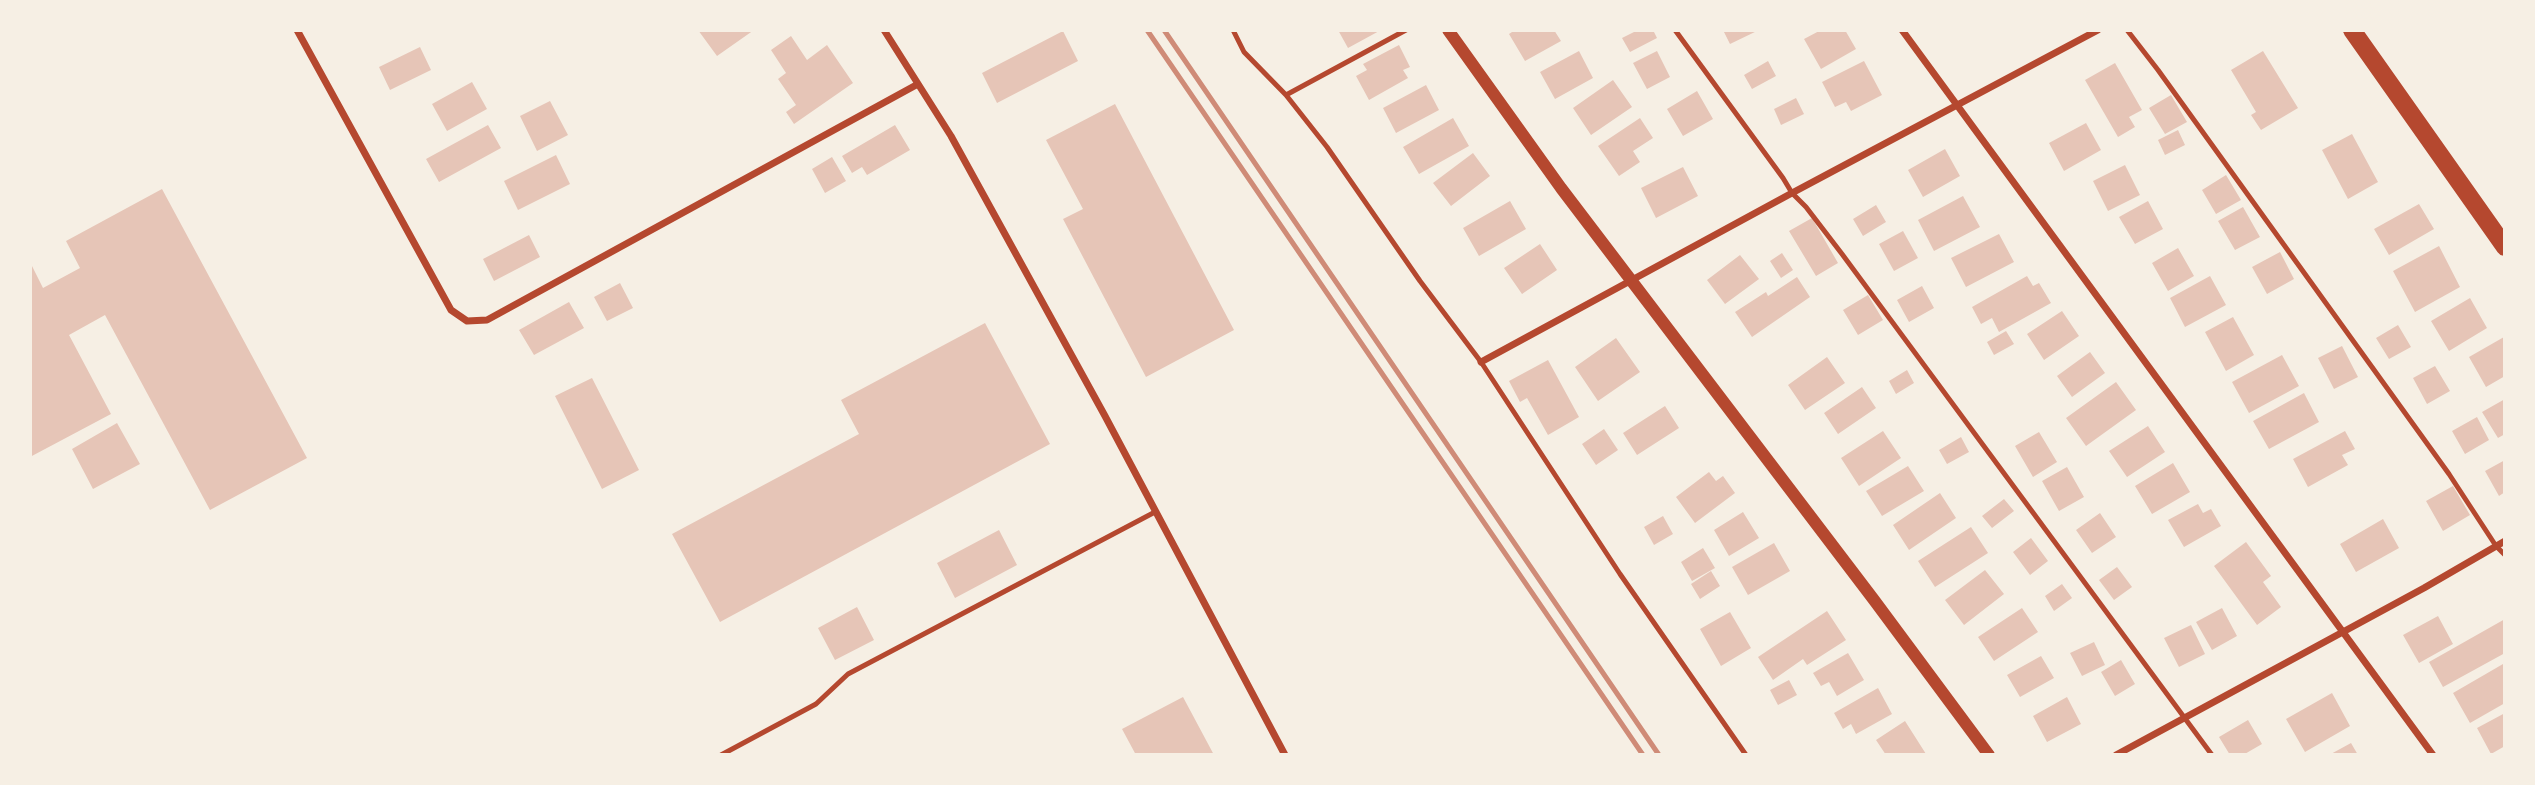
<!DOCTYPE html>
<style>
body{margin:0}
#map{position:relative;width:2535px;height:785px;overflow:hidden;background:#f6efe4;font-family:"Work Sans",sans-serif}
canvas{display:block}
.frame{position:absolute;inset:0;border:32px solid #f6efe4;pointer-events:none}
</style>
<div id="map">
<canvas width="2535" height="785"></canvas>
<div class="frame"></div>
</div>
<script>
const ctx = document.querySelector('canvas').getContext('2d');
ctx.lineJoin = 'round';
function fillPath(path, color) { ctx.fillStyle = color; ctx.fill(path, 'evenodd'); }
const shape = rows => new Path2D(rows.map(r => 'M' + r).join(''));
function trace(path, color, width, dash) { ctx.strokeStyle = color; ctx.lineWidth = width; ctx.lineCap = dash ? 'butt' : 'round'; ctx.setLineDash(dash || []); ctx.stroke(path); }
fillPath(shape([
 [698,30,754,30,717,56],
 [1338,30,1381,30,1348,48],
 [1515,30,1554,30,1561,41,1525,61,1509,34],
 [1638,30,1653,30,1657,38,1630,52,1622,38],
 [1723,30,1759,30,1730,44],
 [1821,30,1845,30,1856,49,1821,69,1804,39],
 [1063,31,1078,61,997,103,982,73],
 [791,36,807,60,827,45,853,83,794,124,786,112,796,105,778,79,786,73,771,50],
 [1399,45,1410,67,1403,70,1408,78,1369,100,1356,76,1367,70,1363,64],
 [420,47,431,70,390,90,379,67],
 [1579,51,1593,78,1555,99,1540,72],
 [1657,51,1670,77,1647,89,1633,63],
 [2263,51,2298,108,2261,130,2251,115,2256,112,2231,70],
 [1768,61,1776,76,1752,89,1744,75],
 [1864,61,1882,95,1851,111,1846,102,1835,107,1822,82],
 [2115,63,2142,110,2129,117,2135,127,2118,137,2085,80],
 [1613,80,1632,107,1591,135,1573,108],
 [472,82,487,109,447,131,432,104],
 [1426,85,1439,110,1396,133,1383,108],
 [1697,91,1713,119,1683,136,1667,109],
 [2171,95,2187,122,2165,134,2149,108],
 [1796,98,1804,114,1781,125,1774,109],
 [550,101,568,135,537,151,520,116],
 [1115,104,1234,330,1146,377,1063,219,1083,209,1046,140],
 [1453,118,1469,146,1419,174,1403,147],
 [1640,118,1653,138,1633,151,1640,162,1619,176,1598,146],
 [2086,123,2101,150,2064,171,2049,143],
 [488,125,501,148,439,182,426,159],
 [895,125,910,150,867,175,862,167,852,173,842,156],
 [2178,130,2185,145,2165,155,2158,140],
 [2352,134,2378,182,2348,199,2322,150],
 [1945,149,1960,176,1923,197,1908,170],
 [1473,153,1490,176,1451,206,1433,183],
 [556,155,570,184,518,210,504,181],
 [832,157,846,181,825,193,812,169],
 [2125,165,2140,195,2108,211,2093,181],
 [1683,167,1698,196,1656,218,1641,188],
 [2226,175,2241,200,2216,214,2202,190],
 [162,189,307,458,210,510,105,315,69,335,111,414,30,457,30,262,43,288,80,268,66,241],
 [1963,196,1980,227,1934,251,1918,220],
 [1510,201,1526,229,1479,256,1463,228],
 [2148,201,2163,229,2135,244,2119,217],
 [2419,204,2434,229,2389,255,2374,229],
 [1876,205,1886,222,1863,236,1853,219],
 [2243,207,2260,237,2235,250,2218,221],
 [1812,218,1838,263,1816,276,1789,231],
 [1903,231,1918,258,1894,271,1879,244],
 [1999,234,2014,262,1966,287,1951,258],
 [529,235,540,257,494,281,483,259],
 [1540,244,1557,270,1522,294,1504,268],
 [2439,246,2460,287,2415,312,2393,271],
 [2178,248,2194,276,2168,291,2152,263],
 [2280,252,2294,279,2267,294,2252,267],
 [1782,253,1793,270,1781,278,1770,261],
 [1740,255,1759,279,1725,304,1707,280],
 [2027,276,2033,286,2039,283,2051,303,1999,332,1992,318,1981,324,1972,307],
 [2210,276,2226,305,2185,327,2170,298],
 [1797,277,1810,297,1752,337,1735,312,1766,292,1768,296],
 [620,283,633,308,607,321,594,297],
 [1922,286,1934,308,1909,322,1897,300],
 [1868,295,1883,320,1858,335,1843,310],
 [2470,298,2487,328,2449,351,2431,321],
 [569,302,584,328,534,355,519,330],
 [2062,311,2079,336,2044,360,2027,334],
 [2233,317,2254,355,2226,371,2205,332],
 [985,323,1050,444,720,622,672,534,859,434,841,400],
 [2398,325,2411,347,2389,359,2376,338],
 [2006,331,2014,344,1994,355,1987,342],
 [2504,337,2505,376,2486,387,2469,357],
 [1616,338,1640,372,1598,401,1575,367],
 [2342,346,2358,377,2334,389,2318,358],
 [2090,352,2105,373,2072,397,2057,376],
 [2282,355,2299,386,2249,413,2232,382],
 [1827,357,1845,383,1805,410,1788,385],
 [1548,360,1579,417,1548,435,1527,398,1520,402,1509,381],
 [2435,366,2450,391,2427,404,2413,378],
 [1907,370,1914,383,1896,394,1889,381],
 [592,378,639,470,602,489,555,396],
 [2116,382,2136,410,2086,446,2066,418],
 [1862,387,1876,408,1838,434,1824,413],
 [2304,393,2319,422,2269,449,2253,421],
 [2505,399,2505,434,2498,438,2482,412],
 [1665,406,1679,428,1637,455,1623,433],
 [2477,417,2489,440,2465,454,2452,431],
 [117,423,140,464,93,489,72,449],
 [2148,426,2165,452,2127,477,2109,451],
 [1604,429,1618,450,1596,465,1582,444],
 [1883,431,1901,458,1859,486,1841,458],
 [2345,431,2355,449,2342,455,2348,465,2308,487,2293,459],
 [2039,432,2057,462,2033,477,2015,446],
 [1961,437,1969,452,1947,464,1939,450],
 [2505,460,2505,492,2499,496,2485,471],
 [2173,463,2190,492,2152,514,2135,486],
 [1908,466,1924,491,1882,516,1866,491],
 [2067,467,2084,497,2059,511,2042,481],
 [1709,472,1716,481,1723,476,1735,493,1695,523,1676,497],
 [2453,486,2470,515,2443,531,2426,501],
 [1940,493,1956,518,1909,550,1893,525],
 [2004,499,2014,511,1992,528,1982,516],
 [2198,504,2203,513,2211,509,2221,526,2184,547,2168,520],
 [1743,512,1759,538,1729,556,1714,530],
 [2100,513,2116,537,2092,553,2076,530],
 [1663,516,1673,534,1654,545,1644,527],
 [2383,519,2399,548,2356,572,2340,544],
 [1971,527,1988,553,1935,587,1918,561],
 [999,530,1017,565,955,598,937,563],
 [2031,538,2048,561,2030,575,2013,552],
 [2246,542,2271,576,2263,582,2281,607,2257,625,2214,566],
 [1774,543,1790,571,1748,595,1732,567],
 [1703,548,1715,568,1692,581,1681,562],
 [2117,567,2132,587,2114,600,2099,580],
 [1985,570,2004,594,1964,625,1945,600],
 [1711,571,1720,586,1700,599,1691,584],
 [2062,584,2072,598,2054,611,2045,596],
 [857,607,874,640,835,660,818,628],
 [2022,608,2038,632,1994,661,1978,637],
 [2222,608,2237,636,2212,650,2196,622],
 [1827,611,1846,640,1807,665,1803,659,1773,680,1758,657],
 [1730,612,1751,648,1721,666,1700,629],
 [2438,616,2453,644,2419,663,2403,635],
 [2505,619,2505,653,2443,687,2429,662],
 [2191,625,2205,654,2179,667,2164,638],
 [2094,642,2105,665,2082,676,2070,653],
 [1848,653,1864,680,1837,696,1829,682,1821,686,1813,673],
 [2041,656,2054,678,2020,697,2007,675],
 [2121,660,2135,684,2115,696,2101,672],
 [2503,664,2505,668,2505,703,2470,723,2453,693],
 [1789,680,1797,695,1778,705,1770,690],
 [1878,688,1892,714,1856,734,1851,724,1843,729,1834,713],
 [2332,693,2350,726,2305,752,2286,719],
 [1183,697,1214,755,1136,755,1122,729],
 [2067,697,2081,724,2047,742,2033,716],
 [2505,713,2505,746,2491,754,2477,728],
 [2248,720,2262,744,2243,755,2230,755,2219,737],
 [1905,721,1926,754,1925,755,1886,755,1876,740],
 [2351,743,2358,755,2329,755]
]), '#e6c5b7');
trace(shape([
 [1233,30,1244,52,1286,95,1327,147,1420,281,1481,362,1620,574,1746,755],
 [1675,30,1783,178,1792,193,1806,207,1842,254,2212,755],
 [2127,30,2158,70,2449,474,2496,546,2505,555],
 [1286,95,1406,30],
 [721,755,816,704,848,674,1155,512]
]), '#b5482f', 5);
trace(shape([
 [297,30,451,310,467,321,487,320,918,84],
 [884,30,951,136,1105,416,1285,755],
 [1902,30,2433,755],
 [1481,362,1792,193,2098,30],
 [2116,755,2424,588,2505,541]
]), '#b5482f', 7);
trace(shape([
 [1448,30,1561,188,1874,600,1989,755]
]), '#b5482f', 12);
trace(shape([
 [2352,30,2505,247]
]), '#b5482f', 18);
trace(shape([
 [1147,30,1643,755],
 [1164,30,1659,755]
]), '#cf8b77', 5);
</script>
